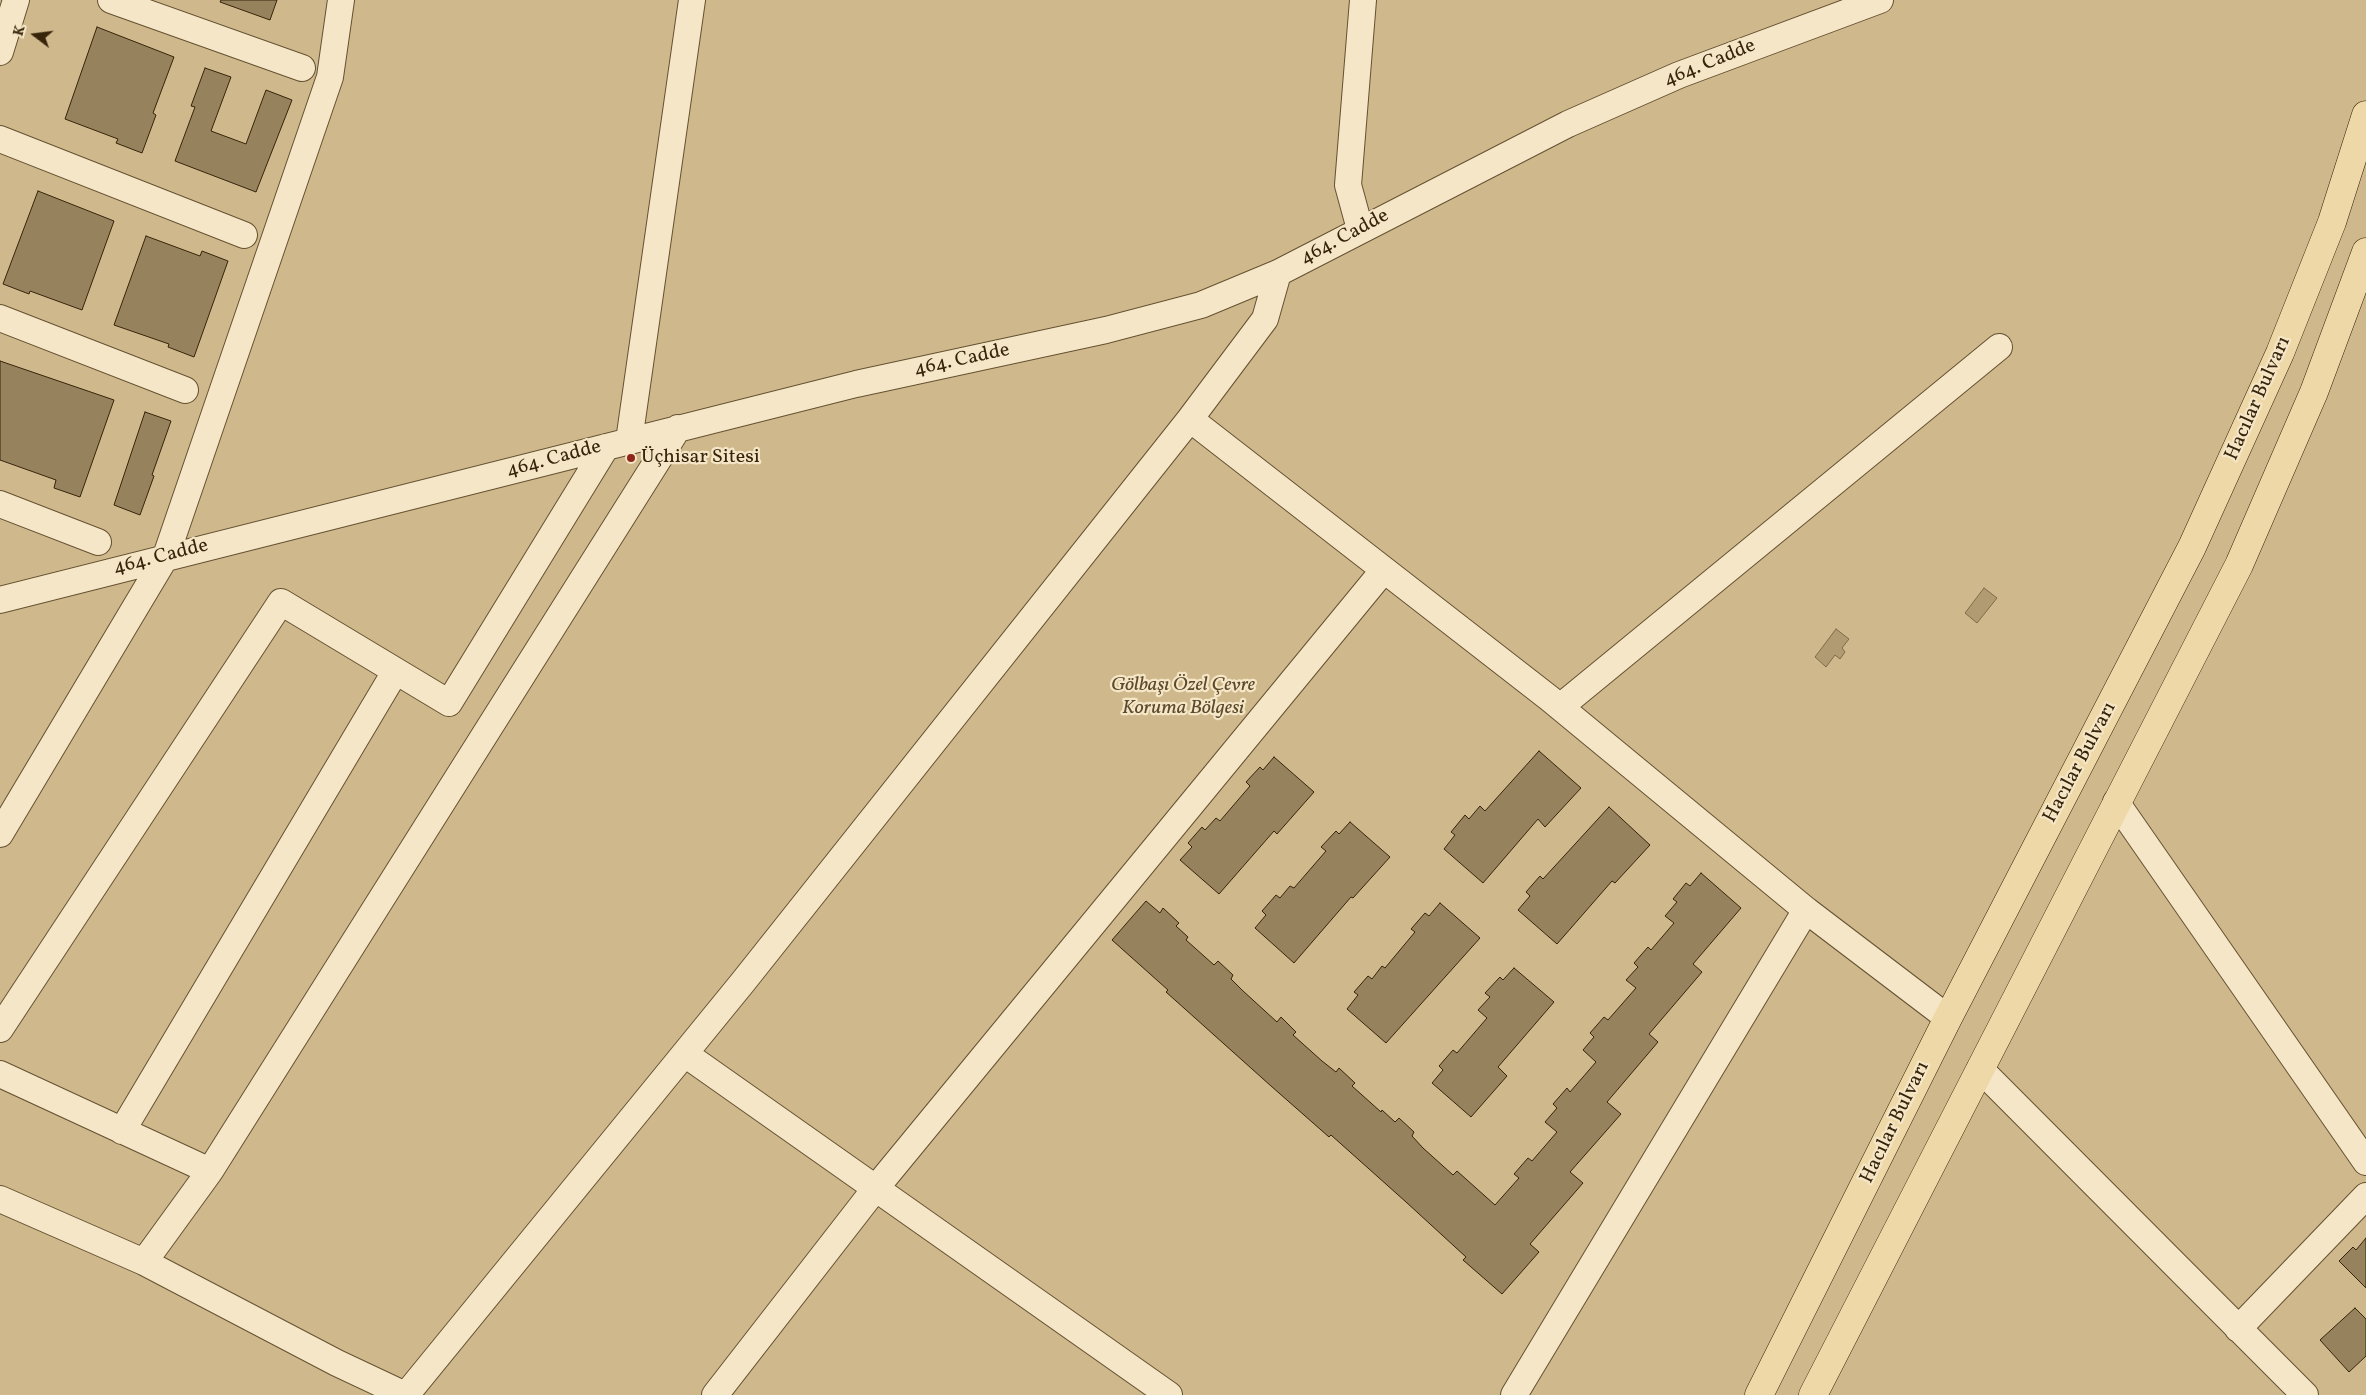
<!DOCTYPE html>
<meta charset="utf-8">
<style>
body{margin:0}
#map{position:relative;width:2366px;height:1395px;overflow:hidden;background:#eed8a7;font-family:Vollkorn,serif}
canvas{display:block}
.north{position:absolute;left:10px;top:10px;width:50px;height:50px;-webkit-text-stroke:4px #f4e6c6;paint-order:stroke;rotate:285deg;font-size:14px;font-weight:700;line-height:20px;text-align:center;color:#37240b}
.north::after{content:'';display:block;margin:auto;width:18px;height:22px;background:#37240b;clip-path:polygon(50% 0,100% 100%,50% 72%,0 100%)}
</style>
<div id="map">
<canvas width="2366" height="1395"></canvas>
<div class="north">K</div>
</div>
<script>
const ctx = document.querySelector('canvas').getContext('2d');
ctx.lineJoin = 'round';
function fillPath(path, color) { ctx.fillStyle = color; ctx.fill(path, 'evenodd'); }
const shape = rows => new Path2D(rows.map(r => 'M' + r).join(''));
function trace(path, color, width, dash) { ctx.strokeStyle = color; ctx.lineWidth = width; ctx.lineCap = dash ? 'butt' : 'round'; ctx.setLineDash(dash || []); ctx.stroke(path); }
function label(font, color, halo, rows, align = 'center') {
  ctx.font = font + ' Vollkorn,serif'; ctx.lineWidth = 4.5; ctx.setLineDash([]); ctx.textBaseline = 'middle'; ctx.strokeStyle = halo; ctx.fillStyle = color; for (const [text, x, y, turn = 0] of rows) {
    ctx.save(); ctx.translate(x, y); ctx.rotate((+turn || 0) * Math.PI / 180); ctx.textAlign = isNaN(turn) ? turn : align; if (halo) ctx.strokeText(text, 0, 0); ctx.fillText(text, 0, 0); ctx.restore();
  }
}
fillPath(shape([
 [0,0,2366,0,2366,1395,0,1395]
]), '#cfb98c');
const water = shape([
 [1984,588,1997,598,1977,623,1965,613,1984,588],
 [1836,629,1849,639,1842,648,1845,652,1840,659,1835,655,1826,667,1815,657,1836,629]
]);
fillPath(water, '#b09b72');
trace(water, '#806b49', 1);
const building = shape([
 [221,0,277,0,270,20,220,2,221,0],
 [97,27,174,57,153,113,156,115,142,153,116,143,118,139,65,119,97,27],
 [205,68,231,77,211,131,246,144,266,90,292,100,256,192,175,161,195,107,191,106,205,68],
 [38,191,114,221,82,310,30,291,29,294,3,284,38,191],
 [146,236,200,256,202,251,228,261,194,357,168,347,169,344,114,325,146,236],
 [0,361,114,400,80,497,54,488,56,480,0,460,0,361],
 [145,412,171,421,152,475,154,476,140,515,114,505,145,412],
 [1539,751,1581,788,1545,827,1538,819,1483,883,1444,849,1455,835,1451,832,1465,815,1469,819,1480,806,1485,811,1539,751],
 [1274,757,1314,792,1277,834,1274,831,1219,894,1180,860,1192,847,1188,843,1202,827,1205,830,1216,818,1220,821,1250,786,1246,782,1260,767,1263,770,1274,757],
 [1609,807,1650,845,1615,883,1612,881,1557,944,1518,910,1530,896,1526,892,1540,876,1543,879,1609,807],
 [1350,822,1390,857,1353,898,1351,897,1294,963,1255,928,1266,915,1262,911,1276,895,1280,898,1290,886,1294,888,1326,851,1321,847,1336,831,1339,834,1350,822],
 [1701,873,1741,908,1693,964,1702,972,1649,1034,1658,1042,1607,1102,1621,1114,1570,1172,1583,1183,1530,1244,1539,1252,1502,1294,1463,1260,1466,1257,1406,1202,1331,1135,1329,1137,1271,1086,1166,992,1168,990,1112,940,1146,901,1160,913,1163,908,1179,923,1176,926,1188,937,1186,940,1214,965,1218,961,1233,975,1231,979,1242,990,1277,1022,1281,1017,1296,1032,1293,1035,1322,1061,1336,1072,1339,1068,1355,1083,1352,1086,1381,1112,1382,1110,1395,1122,1399,1118,1414,1132,1412,1136,1423,1148,1453,1175,1457,1171,1495,1205,1519,1178,1514,1174,1528,1158,1532,1161,1557,1132,1545,1122,1557,1108,1553,1104,1567,1088,1570,1092,1596,1062,1583,1050,1594,1037,1590,1033,1604,1017,1608,1020,1636,988,1626,980,1638,967,1634,963,1648,947,1651,950,1674,923,1665,916,1677,902,1673,899,1686,883,1690,886,1701,873],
 [1440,903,1480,938,1386,1043,1347,1009,1358,995,1354,992,1368,976,1372,979,1382,966,1385,968,1415,932,1411,929,1425,913,1429,916,1440,903],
 [1514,968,1554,1002,1498,1067,1507,1076,1471,1117,1432,1083,1443,1070,1439,1066,1453,1050,1457,1053,1487,1018,1478,1010,1490,997,1485,993,1500,977,1503,980,1514,968],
 [2366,1238,2366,1288,2339,1261,2353,1247,2356,1250,2366,1238],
 [2355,1308,2366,1319,2366,1356,2349,1372,2320,1340,2355,1308]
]);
fillPath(building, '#96825c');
trace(building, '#37240b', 1);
const minor = shape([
 [111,0,302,68],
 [0,52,16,0],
 [0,139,244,235],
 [1360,229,1348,185,1363,0],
 [0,318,185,390],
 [1190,419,1549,698,1806,910,1948,1018],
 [629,441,692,0],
 [0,504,98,542],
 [0,600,856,384,1106,330,1201,305,1278,273,1568,124,1679,75,1880,0],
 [1560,707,1999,347],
 [2116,802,2366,1162],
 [0,834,166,556,330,77,341,0],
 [0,1029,281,602,449,703,606,447],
 [685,1054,1169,1395],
 [1980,1069,2305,1395],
 [0,1074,210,1171],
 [122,1131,395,672],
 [0,1199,144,1262,337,1363,405,1395],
 [144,1262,210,1171,678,428],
 [2238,1329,2366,1196],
 [406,1395,743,982,1190,419,1265,319,1278,273],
 [715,1395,875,1189,1383,571],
 [1514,1395,1806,910]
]);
const major = shape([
 [1759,1395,1948,1018,2192,547,2280,353,2332,222,2366,115],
 [1813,1395,2239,565,2314,392,2366,252]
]);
trace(minor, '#655132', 28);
trace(major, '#37240b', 29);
trace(minor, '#f4e6c6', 26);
trace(major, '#eed8a7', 28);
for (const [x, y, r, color] of [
 [631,458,5,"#8f2418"]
]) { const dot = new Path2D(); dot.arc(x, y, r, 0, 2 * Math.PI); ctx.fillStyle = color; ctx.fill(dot); trace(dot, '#f4e6c6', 2); }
label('20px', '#37240b', '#f4e6c6', [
 ["464. Cadde",1710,64,-22],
 ["464. Cadde",1345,238,-28],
 ["464. Cadde",962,361,-12],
 ["Hacılar Bulvarı",2259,399,-66],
 ["464. Cadde",554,460,-15],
 ["464. Cadde",161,558,-14],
 ["Hacılar Bulvarı",2081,763,-62],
 ["Hacılar Bulvarı",1896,1123,-64]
]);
label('20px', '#37240b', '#f4e6c6', [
 ["Üçhisar Sitesi",641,458]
], 'left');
label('italic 20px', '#5d492b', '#f4e6c6', [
 ["Gölbaşı Özel Çevre",1183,686],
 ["Koruma Bölgesi",1183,709]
]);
</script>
